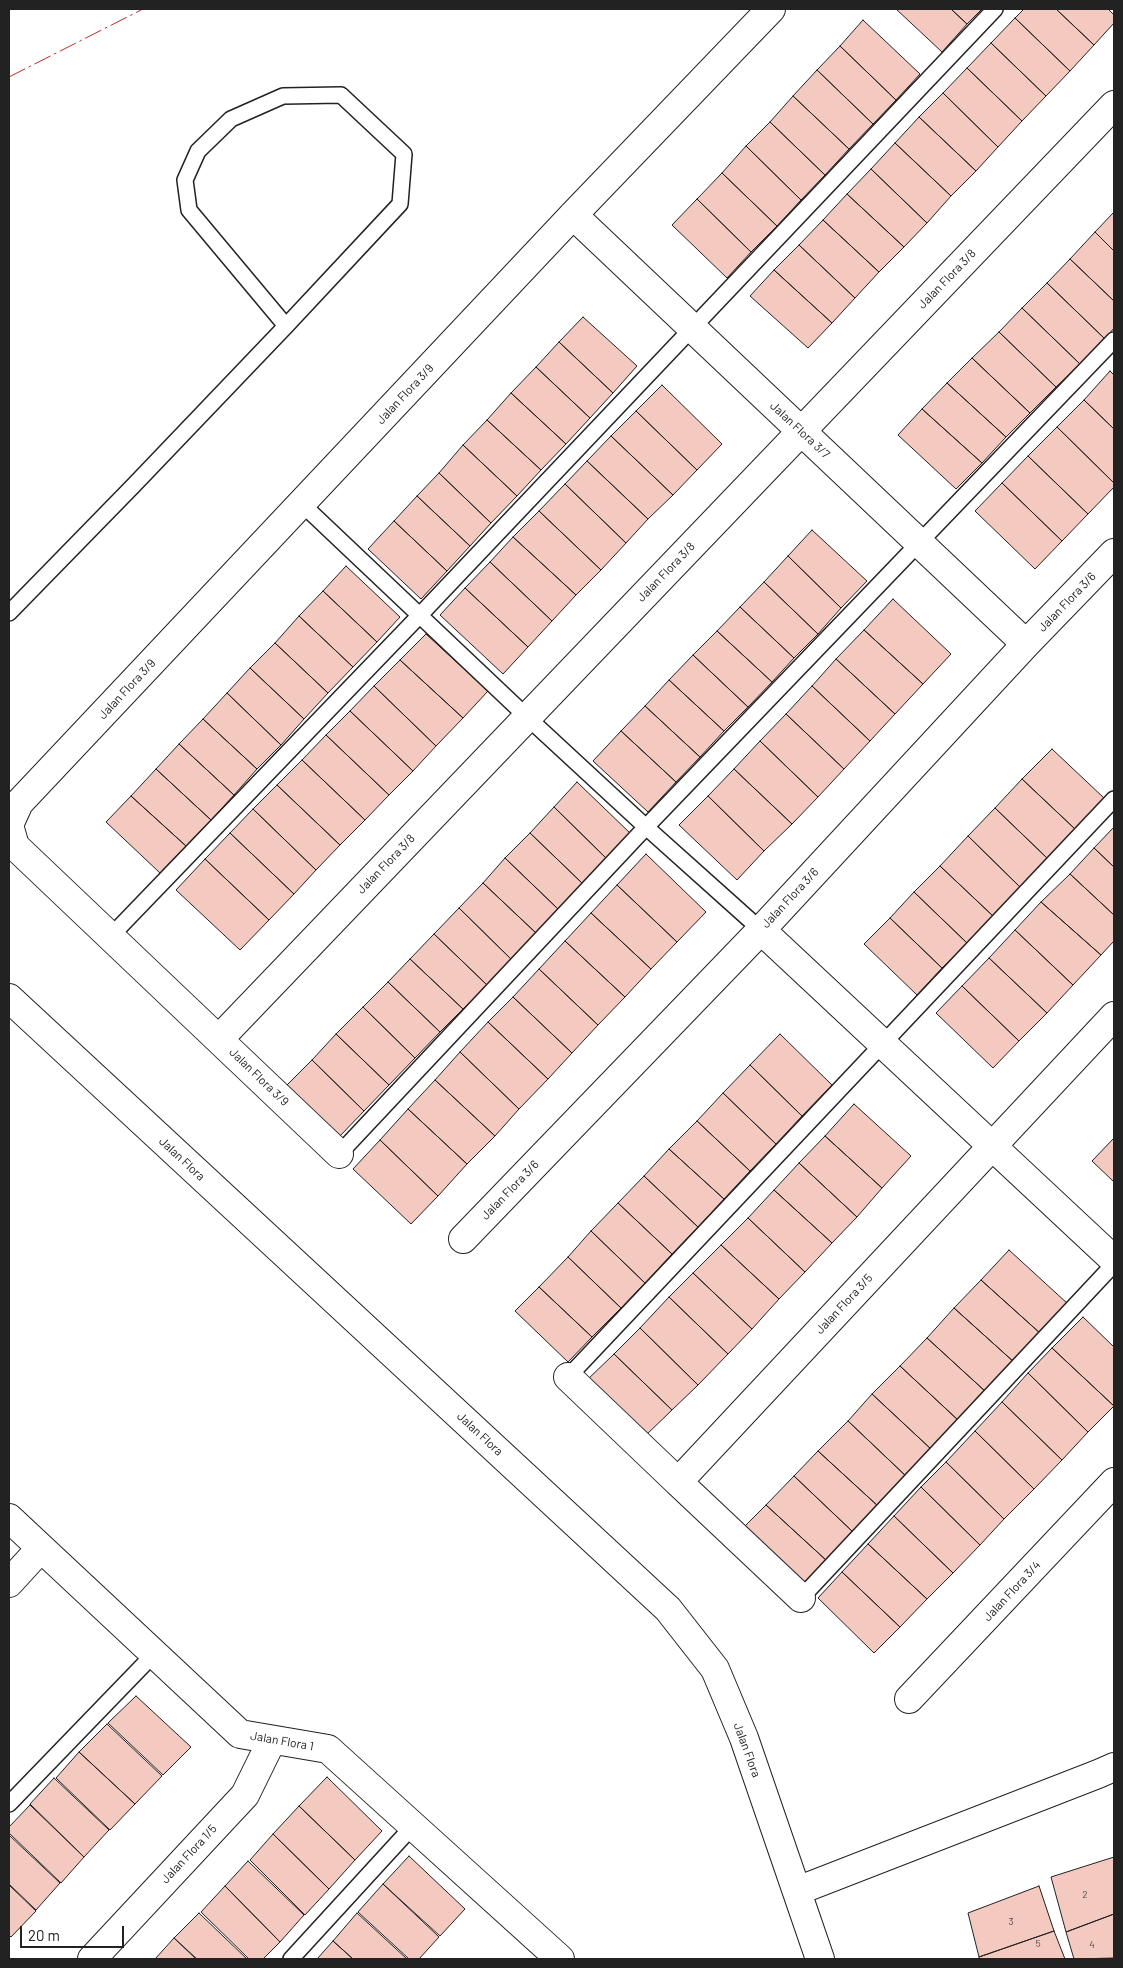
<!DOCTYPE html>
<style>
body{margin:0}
#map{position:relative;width:1123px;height:1968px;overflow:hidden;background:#fff;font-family:Barlow,sans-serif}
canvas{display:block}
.frame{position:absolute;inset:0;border:10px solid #222;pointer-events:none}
.scale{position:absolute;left:20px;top:1926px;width:104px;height:22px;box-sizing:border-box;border:2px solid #222;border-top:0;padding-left:6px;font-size:15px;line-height:18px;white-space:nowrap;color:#222;-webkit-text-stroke:4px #fff;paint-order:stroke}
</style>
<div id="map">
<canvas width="1123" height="1968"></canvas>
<div class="frame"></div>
<div class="scale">20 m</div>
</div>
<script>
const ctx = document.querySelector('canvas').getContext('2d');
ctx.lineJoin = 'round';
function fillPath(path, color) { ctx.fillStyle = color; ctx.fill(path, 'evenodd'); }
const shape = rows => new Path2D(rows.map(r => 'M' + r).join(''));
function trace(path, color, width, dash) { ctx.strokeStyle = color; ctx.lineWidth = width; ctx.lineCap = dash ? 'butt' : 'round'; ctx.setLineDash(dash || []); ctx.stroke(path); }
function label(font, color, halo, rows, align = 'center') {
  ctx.font = font + ' Barlow,sans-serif'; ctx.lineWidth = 4; ctx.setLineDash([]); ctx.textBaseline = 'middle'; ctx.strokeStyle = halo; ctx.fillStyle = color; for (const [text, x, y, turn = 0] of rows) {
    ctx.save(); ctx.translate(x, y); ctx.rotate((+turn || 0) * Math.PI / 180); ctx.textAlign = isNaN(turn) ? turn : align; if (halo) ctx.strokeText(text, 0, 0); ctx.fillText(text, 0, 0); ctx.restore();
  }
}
const building = shape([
 [896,9,951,9,967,24,942,52,896,9],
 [951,9,982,9,967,24,951,9],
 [1024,9,1056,9,1094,45,1070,71,1015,18,1024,9],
 [1056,9,1108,9,1114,15,1114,23,1094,45,1056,9],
 [1015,18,1070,71,1046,96,991,43,1015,18],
 [863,20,920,74,896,100,840,46,863,20],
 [991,43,1046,96,1022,121,967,68,991,43],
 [840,46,896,100,873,124,817,70,840,46],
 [967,68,1022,121,998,147,943,93,967,68],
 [817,70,873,124,849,149,793,96,817,70],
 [943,93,998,147,976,171,919,117,943,93],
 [793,96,849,149,825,175,770,122,793,96],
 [919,117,976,171,951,196,895,143,919,117],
 [770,122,825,175,801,200,746,146,770,122],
 [895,143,951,196,927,223,871,169,895,143],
 [746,146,801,200,777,226,722,173,746,146],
 [871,169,927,223,904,247,847,194,871,169],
 [722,173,777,226,751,252,697,199,722,173],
 [847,194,904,247,879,272,823,220,847,194],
 [697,199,751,252,727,278,672,225,697,199],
 [1114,212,1114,251,1095,232,1114,212],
 [823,220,879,272,855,298,799,245,823,220],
 [1095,232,1114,251,1114,301,1070,259,1095,232],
 [799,245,855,298,832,323,774,270,799,245],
 [1070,259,1114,301,1114,328,1105,339,1047,283,1070,259],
 [774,270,832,323,808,348,750,296,774,270],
 [1047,283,1105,339,1080,364,1022,308,1047,283],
 [1022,308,1080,364,1056,387,999,332,1022,308],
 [583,317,637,366,613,393,559,342,583,317],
 [999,332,1056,387,1030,413,972,358,999,332],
 [559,342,613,393,590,418,536,367,559,342],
 [972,358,1030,413,1006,437,947,383,972,358],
 [536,367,590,418,566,444,511,393,536,367],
 [1110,371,1114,375,1114,429,1084,400,1110,371],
 [947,383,1006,437,982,463,922,409,947,383],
 [662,385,722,444,697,470,636,411,662,385],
 [511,393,566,444,541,470,487,420,511,393],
 [1084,400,1114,429,1114,483,1057,427,1084,400],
 [922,409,982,463,956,489,898,435,922,409],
 [636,411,697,470,673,495,611,436,636,411],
 [487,420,541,470,517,496,463,445,487,420],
 [1057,427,1114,483,1114,487,1088,514,1028,456,1057,427],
 [611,436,673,495,648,519,587,461,611,436],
 [463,445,517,496,491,523,439,473,463,445],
 [1028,456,1088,514,1062,541,1002,483,1028,456],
 [587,461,648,519,626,543,565,484,587,461],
 [439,473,491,523,470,546,417,496,439,473],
 [1002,483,1062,541,1035,569,975,511,1002,483],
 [565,484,626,543,601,570,539,511,565,484],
 [417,496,470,546,447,571,394,521,417,496],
 [539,511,601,570,576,595,513,537,539,511],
 [394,521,447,571,421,599,368,549,394,521],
 [812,530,867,581,841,608,788,556,812,530],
 [513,537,576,595,552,621,490,562,513,537],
 [788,556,841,608,818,634,764,582,788,556],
 [490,562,552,621,528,647,465,588,490,562],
 [346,566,400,617,377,642,323,591,346,566],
 [764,582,818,634,794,658,740,607,764,582],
 [465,588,528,647,503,674,440,615,465,588],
 [323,591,377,642,353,667,299,616,323,591],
 [893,599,951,654,923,684,864,630,893,599],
 [740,607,794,658,772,682,717,631,740,607],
 [299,616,353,667,328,693,275,643,299,616],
 [864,630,923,684,895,714,836,659,864,630],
 [717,631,772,682,748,707,693,655,717,631],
 [426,634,488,691,463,718,400,660,426,634],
 [275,643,328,693,304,719,250,668,275,643],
 [693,655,748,707,724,731,669,680,693,655],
 [836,659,895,714,870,741,812,686,836,659],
 [400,660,463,718,436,746,374,686,400,660],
 [250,668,304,719,281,745,227,693,250,668],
 [669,680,724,731,700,757,645,706,669,680],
 [374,686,436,746,413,771,350,711,374,686],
 [812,686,870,741,844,769,786,714,812,686],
 [227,693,281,745,257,769,203,719,227,693],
 [645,706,700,757,676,782,621,731,645,706],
 [350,711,413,771,389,795,326,735,350,711],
 [786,714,844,769,818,797,760,741,786,714],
 [203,719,257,769,234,795,179,744,203,719],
 [621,731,676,782,648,812,593,761,621,731],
 [326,735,389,795,365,820,302,760,326,735],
 [760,741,818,797,792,824,734,769,760,741],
 [179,744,234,795,211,820,156,769,179,744],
 [1052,749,1104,798,1075,829,1022,779,1052,749],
 [302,760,365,820,340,845,277,785,302,760],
 [156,769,211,820,186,846,131,796,156,769],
 [734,769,792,824,764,851,708,796,734,769],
 [1022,779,1075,829,1047,858,995,808,1022,779],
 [577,782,630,833,607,859,554,807,577,782],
 [277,785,340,845,316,870,253,809,277,785],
 [131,796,186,846,160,873,106,822,131,796],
 [708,796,764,851,737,880,679,825,708,796],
 [554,807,607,859,583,884,530,833,554,807],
 [995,808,1047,858,1020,887,968,836,995,808],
 [253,809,316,870,294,894,230,833,253,809],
 [1114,827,1114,867,1094,848,1114,827],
 [230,833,294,894,269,920,205,859,230,833],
 [530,833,583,884,558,909,505,858,530,833],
 [968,836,1020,887,993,916,940,866,968,836],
 [1094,848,1114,867,1114,915,1070,874,1094,848],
 [646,854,706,912,677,942,617,885,646,854],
 [505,858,558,909,536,933,483,883,505,858],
 [205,859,269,920,240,950,176,890,205,859],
 [940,866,993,916,967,943,914,892,940,866],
 [1070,874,1114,915,1114,941,1101,955,1041,902,1070,874],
 [483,883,536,933,511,959,459,908,483,883],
 [617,885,677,942,651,969,591,913,617,885],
 [914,892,967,943,942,968,890,918,914,892],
 [1041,902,1101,955,1073,985,1015,930,1041,902],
 [459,908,511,959,487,985,434,934,459,908],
 [591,913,651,969,625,997,565,941,591,913],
 [890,918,942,968,917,995,864,944,890,918],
 [1015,930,1073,985,1047,1013,989,958,1015,930],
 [434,934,487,985,463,1009,410,959,434,934],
 [565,941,625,997,598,1025,539,969,565,941],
 [989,958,1047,1013,1019,1041,962,986,989,958],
 [410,959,463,1009,440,1032,388,982,410,959],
 [539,969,598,1025,572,1053,513,997,539,969],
 [388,982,440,1032,415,1058,363,1007,388,982],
 [962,986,1019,1041,993,1068,936,1013,962,986],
 [513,997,572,1053,548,1079,488,1022,513,997],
 [363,1007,415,1058,389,1085,336,1034,363,1007],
 [488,1022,548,1079,519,1109,460,1052,488,1022],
 [336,1034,389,1085,364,1111,312,1060,336,1034],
 [780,1034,832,1085,802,1116,750,1065,780,1034],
 [460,1052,519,1109,495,1136,435,1080,460,1052],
 [312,1060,364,1111,339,1137,286,1086,312,1060],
 [750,1065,802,1116,776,1144,723,1093,750,1065],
 [435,1080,495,1136,467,1164,408,1109,435,1080],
 [723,1093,776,1144,750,1171,697,1121,723,1093],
 [854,1104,911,1156,882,1188,825,1136,854,1104],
 [408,1109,467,1164,438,1196,380,1140,408,1109],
 [697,1121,750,1171,724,1199,669,1149,697,1121],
 [825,1136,882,1188,857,1217,799,1163,825,1136],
 [1114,1138,1114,1182,1092,1161,1114,1138],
 [380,1140,438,1196,411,1224,353,1169,380,1140],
 [669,1149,724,1199,698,1227,644,1176,669,1149],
 [799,1163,857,1217,832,1243,774,1190,799,1163],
 [644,1176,698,1227,672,1254,618,1203,644,1176],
 [774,1190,832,1243,805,1272,748,1218,774,1190],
 [618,1203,672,1254,645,1283,591,1231,618,1203],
 [748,1218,805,1272,779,1299,721,1245,748,1218],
 [591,1231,645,1283,621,1308,568,1257,591,1231],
 [721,1245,779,1299,752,1329,693,1273,721,1245],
 [1009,1250,1068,1304,1041,1334,981,1280,1009,1250],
 [568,1257,621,1308,592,1337,539,1287,568,1257],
 [693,1273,752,1329,728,1354,669,1297,693,1273],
 [981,1280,1041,1334,1015,1363,954,1308,981,1280],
 [539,1287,592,1337,568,1362,515,1311,539,1287],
 [669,1297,728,1354,698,1385,640,1328,669,1297],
 [954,1308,1015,1363,986,1392,927,1338,954,1308],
 [1083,1317,1114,1347,1114,1406,1052,1348,1083,1317],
 [640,1328,698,1385,672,1410,614,1354,640,1328],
 [927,1338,986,1392,959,1421,900,1366,927,1338],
 [1052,1348,1114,1406,1088,1432,1028,1373,1052,1348],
 [614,1354,672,1410,644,1437,587,1380,614,1354],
 [900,1366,959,1421,932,1450,872,1394,900,1366],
 [1028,1373,1088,1432,1062,1460,1002,1402,1028,1373],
 [872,1394,932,1450,908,1478,848,1421,872,1394],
 [1002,1402,1062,1460,1034,1489,975,1431,1002,1402],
 [848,1421,908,1478,879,1507,818,1451,848,1421],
 [975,1431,1034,1489,1004,1519,946,1462,975,1431],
 [818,1451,879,1507,854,1533,794,1476,818,1451],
 [946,1462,1004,1519,980,1545,921,1487,946,1462],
 [794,1476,854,1533,827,1561,766,1505,794,1476],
 [921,1487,980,1545,953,1573,894,1516,921,1487],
 [766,1505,827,1561,802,1587,742,1529,766,1505],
 [894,1516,953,1573,927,1599,868,1544,894,1516],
 [868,1544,927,1599,900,1627,842,1572,868,1544],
 [842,1572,900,1627,874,1653,818,1598,842,1572],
 [136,1696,191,1747,163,1775,108,1723,136,1696],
 [107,1724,162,1776,135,1804,79,1752,107,1724],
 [79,1752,135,1804,110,1830,56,1778,79,1752],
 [327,1777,382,1831,355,1860,299,1806,327,1777],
 [54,1778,109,1830,84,1857,30,1804,54,1778],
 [30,1805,84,1857,61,1883,9,1833,9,1827,30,1805],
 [299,1806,355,1860,329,1889,273,1834,299,1806],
 [273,1834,329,1889,305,1915,250,1860,273,1834],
 [9,1835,60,1883,36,1910,9,1884,9,1835],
 [409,1856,465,1909,440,1936,383,1884,409,1856],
 [1114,1857,1114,1914,1066,1932,1051,1877,1114,1857],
 [248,1861,304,1915,280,1942,225,1886,248,1861],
 [383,1884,439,1937,419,1959,409,1959,358,1912,383,1884],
 [9,1885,36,1911,11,1937,9,1935,9,1885],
 [225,1886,280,1942,263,1959,249,1959,201,1912,225,1886],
 [1039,1886,1054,1931,979,1957,968,1913,1039,1886],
 [199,1913,247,1959,197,1959,174,1938,199,1913],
 [357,1913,407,1959,353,1959,333,1941,357,1913],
 [1114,1914,1114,1958,1074,1959,1066,1932,1114,1914],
 [1054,1931,1065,1959,979,1959,979,1957,1054,1931],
 [174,1938,196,1959,155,1959,174,1938],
 [333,1941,353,1959,317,1959,333,1941]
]);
fillPath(building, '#f3c9c0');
trace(building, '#222', 1);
const service = shape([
 [302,504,527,717,646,827,761,930],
 [9,613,134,485,286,326,400,204,404,154,341,95,283,96,231,119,198,151,185,180,189,210,286,326],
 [110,937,420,615,995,9],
 [339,1154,646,827,1114,340],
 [568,1377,1114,799],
 [801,1598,1114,1264],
 [9,1804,154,1654],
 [291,1959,412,1827]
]);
const minor = shape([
 [573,215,1026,644],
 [761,930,1114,1260],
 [9,998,668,1609,715,1669,744,1738,820,1959],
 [219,1039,1114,105],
 [339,1154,15,846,9,825,19,803,573,215,771,9],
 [463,1239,761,930,1026,644,1114,553],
 [568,1377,678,1482,1114,1016],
 [678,1482,801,1598],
 [9,1518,240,1734,328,1749,560,1959],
 [9,1583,41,1548],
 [909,1699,1114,1482],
 [797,1891,1098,1774,1114,1767],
 [92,1959,245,1795,272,1740]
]);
trace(service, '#222', 18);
trace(minor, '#222', 30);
trace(service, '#fff', 15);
trace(minor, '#fff', 28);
trace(shape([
 [9,77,143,9]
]), '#c62828', 1, [18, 4, 2.5, 4]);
label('10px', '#564c4a', null, [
 ["2",1085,1895],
 ["3",1011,1922],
 ["5",1038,1944],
 ["4",1092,1945]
]);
label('12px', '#222', '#fff', [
 ["Jalan Flora 3/8",947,279,-46],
 ["Jalan Flora 3/9",405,394,-47],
 ["Jalan Flora 3/7",800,430,43],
 ["Jalan Flora 3/8",666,572,-46],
 ["Jalan Flora 3/6",1067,602,-46],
 ["Jalan Flora 3/9",127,689,-47],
 ["Jalan Flora 3/8",386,864,-46],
 ["Jalan Flora 3/6",790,898,-47],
 ["Jalan Flora 3/9",259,1077,44],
 ["Jalan Flora",182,1159,43],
 ["Jalan Flora 3/6",510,1190,-46],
 ["Jalan Flora 3/5",844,1304,-47],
 ["Jalan Flora",480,1434,43],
 ["Jalan Flora 3/4",1012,1591,-47],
 ["Jalan Flora 1",282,1741,10],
 ["Jalan Flora",747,1750,70],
 ["Jalan Flora 1/5",189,1854,-47]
]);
</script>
